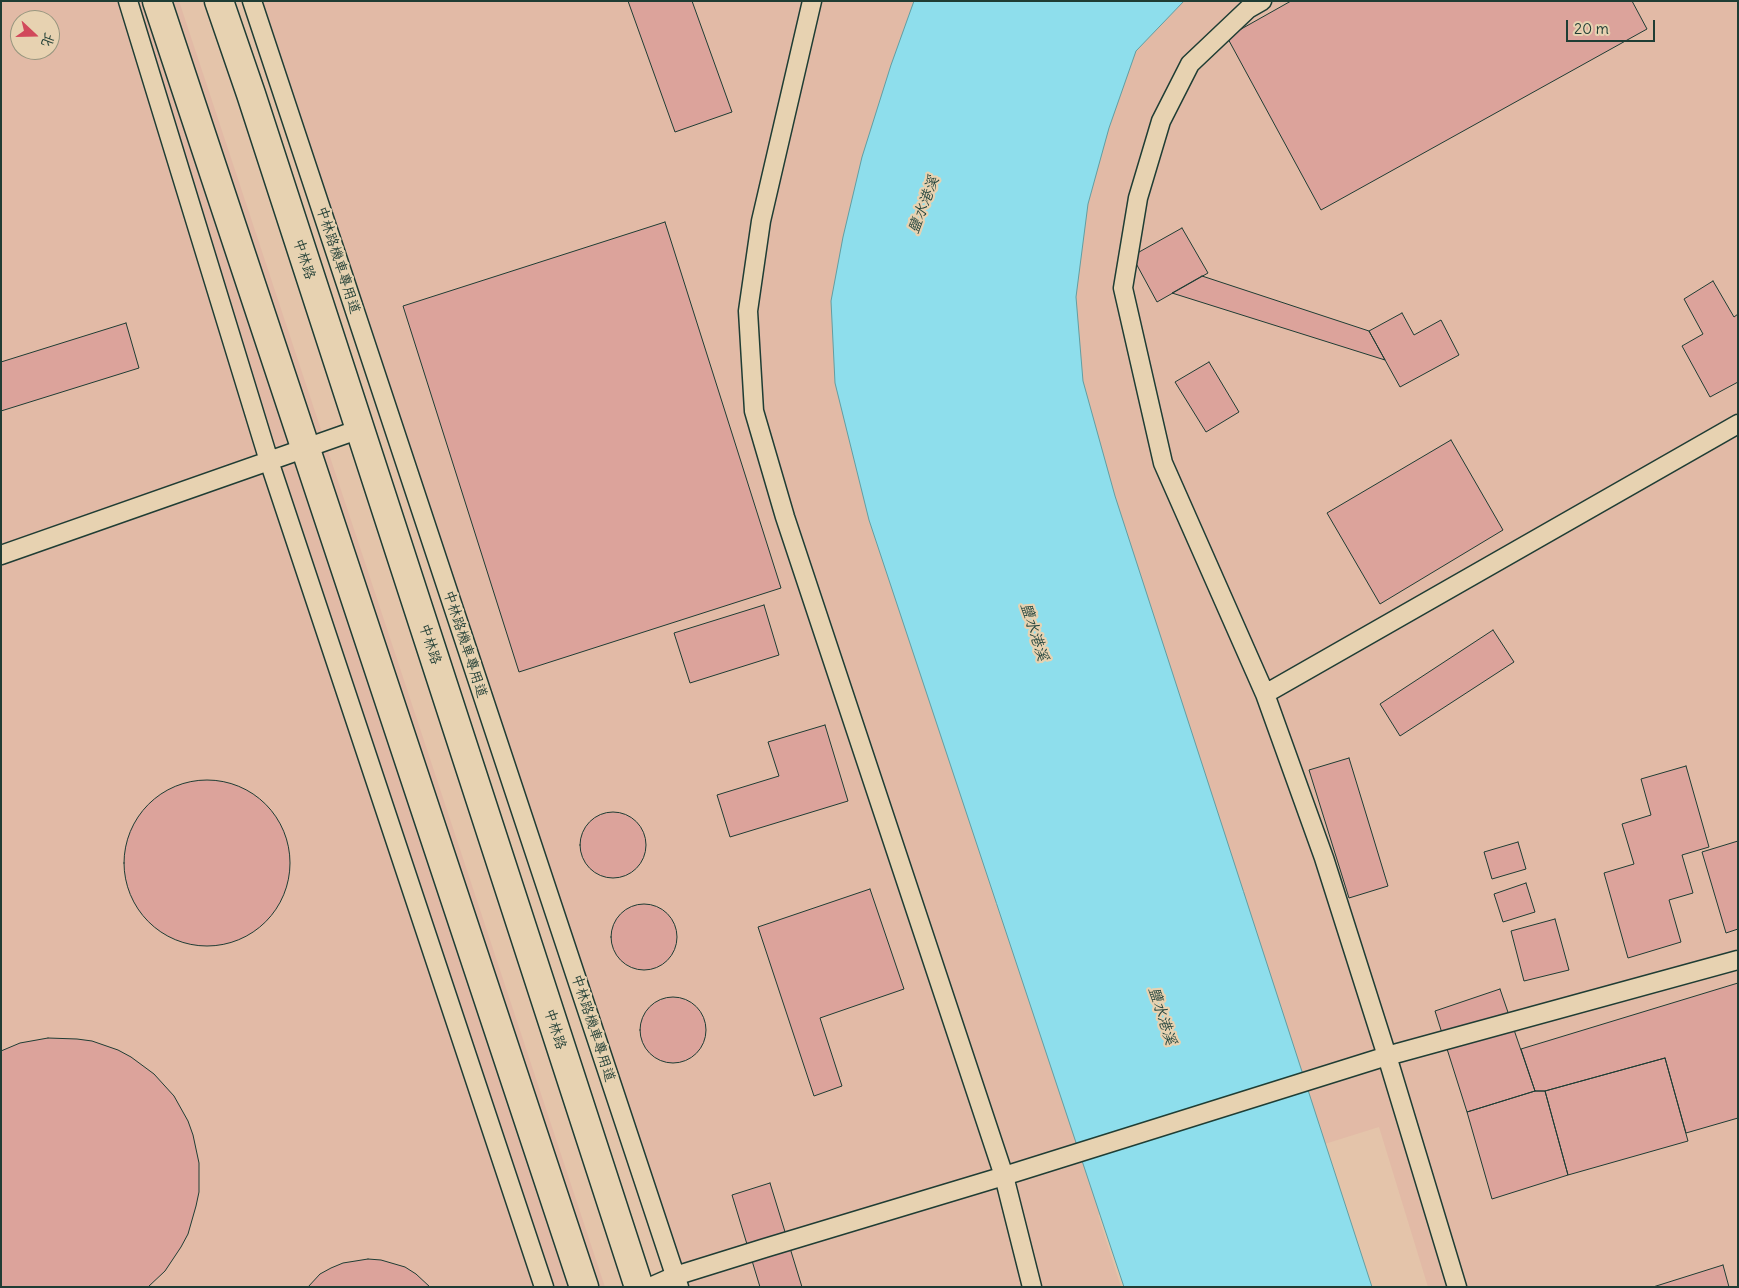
<!DOCTYPE html>
<meta charset="utf-8">
<style>
body{margin:0}
#map{position:relative;width:1739px;height:1288px;overflow:hidden;background:#e4c4aa;font-family:Delius,"LXGW WenKai TC",sans-serif}
canvas{display:block}
.frame{position:absolute;inset:0;border:2px solid #1f3d34;pointer-events:none}
.north{position:absolute;left:10px;top:10px;width:50px;height:50px;box-sizing:border-box;background:#e7d2b1;border:1px solid #97967f;border-radius:50%;rotate:111deg;font-size:14px;font-weight:700;line-height:20px;text-align:center;color:#1f3d34}
.north::after{content:'';display:block;margin:auto;width:18px;height:22px;background:#d1495b;clip-path:polygon(50% 0,100% 100%,50% 72%,0 100%)}
.scale{position:absolute;left:1566px;top:20px;width:89px;height:22px;box-sizing:border-box;border:2px solid #1f3d34;border-top:0;padding-left:6px;font-size:15px;line-height:18px;white-space:nowrap;color:#1f3d34;-webkit-text-stroke:4px #e7d2b1;paint-order:stroke}
</style>
<div id="map">
<canvas width="1739" height="1288"></canvas>
<div class="frame"></div>
<div class="north">北</div>
<div class="scale">20 m</div>
</div>
<script>
const ctx = document.querySelector('canvas').getContext('2d');
ctx.lineJoin = 'round';
function fillPath(path, color) { ctx.fillStyle = color; ctx.fill(path, 'evenodd'); }
const shape = rows => new Path2D(rows.map(r => 'M' + r).join(''));
function trace(path, color, width, dash) { ctx.strokeStyle = color; ctx.lineWidth = width; ctx.lineCap = dash ? 'butt' : 'round'; ctx.setLineDash(dash || []); ctx.stroke(path); }
function label(font, color, halo, rows, align = 'center') {
  ctx.font = font + ' Delius,"LXGW WenKai TC",sans-serif'; ctx.lineWidth = 4.5; ctx.setLineDash([]); ctx.textBaseline = 'middle'; ctx.strokeStyle = halo; ctx.fillStyle = color; for (const [text, x, y, turn = 0] of rows) {
    ctx.save(); ctx.translate(x, y); ctx.rotate((+turn || 0) * Math.PI / 180); ctx.textAlign = isNaN(turn) ? turn : align; if (halo) ctx.strokeText(text, 0, 0); ctx.fillText(text, 0, 0); ctx.restore();
  }
}
fillPath(shape([
 [1,1,179,1,605,1287,1,1287],
 [20,20,50,20,50,50,20,50],
 [254,1,1738,1,1738,1287,1428,1287,1379,1127,1098,1215,1121,1287,682,1287]
]), '#e2baa6');
const water = shape([
 [914,1,1184,1,1136,51,1109,128,1088,204,1076,297,1083,381,1115,496,1372,1287,1124,1287,869,520,835,383,831,301,843,237,862,157,891,65,914,1]
]);
fillPath(water, '#8edeec');
trace(water, '#629ea2', 1);
const building = shape([
 [628,1,692,1,732,112,675,132,628,1],
 [1291,1,1632,1,1647,29,1321,210,1227,37,1291,1],
 [665,222,781,588,519,672,403,306,665,222],
 [1182,228,1208,273,1157,302,1132,256,1182,228],
 [1202,276,1369,331,1385,360,1172,293,1202,276],
 [1713,281,1734,317,1738,314,1738,382,1710,397,1682,346,1703,334,1684,299,1713,281],
 [1402,313,1414,335,1441,320,1459,355,1400,387,1369,331,1402,313],
 [126,323,139,368,1,411,1,362,126,323],
 [1209,362,1239,412,1206,432,1175,382,1209,362],
 [1451,440,1503,530,1380,604,1327,513,1451,440],
 [764,605,779,655,690,683,674,633,764,605],
 [1493,630,1514,662,1400,736,1380,704,1493,630],
 [825,725,848,801,730,837,717,795,779,776,768,742,825,725],
 [1349,758,1388,886,1349,898,1309,770,1349,758],
 [1686,766,1709,847,1682,855,1693,893,1669,900,1681,942,1628,958,1604,873,1634,864,1622,824,1651,815,1641,779,1686,766],
 '124 863a83 83 0 1 1 166 0a83 83 0 1 1-166 0Z',
 '580 845a33 33 0 1 1 66 0a33 33 0 1 1-66 0Z',
 [1738,841,1738,929,1726,933,1702,852,1738,841],
 [1518,842,1526,869,1492,879,1484,852,1518,842],
 [1526,883,1535,912,1503,922,1494,894,1526,883],
 [870,889,904,989,820,1018,842,1086,814,1096,758,927,870,889],
 '611 937a33 33 0 1 1 66 0a33 33 0 1 1-66 0Z',
 [1555,919,1569,970,1524,981,1511,931,1555,919],
 [1738,983,1738,1118,1686,1133,1665,1058,1545,1091,1535,1091,1521,1049,1738,983],
 [1500,989,1535,1091,1467,1112,1435,1011,1500,989],
 '640 1030a33 33 0 1 1 66 0a33 33 0 1 1-66 0Z',
 [48,1038,77,1039,92,1041,118,1050,131,1057,154,1074,174,1096,188,1121,193,1135,199,1163,199,1192,196,1206,188,1234,181,1247,165,1271,148,1287,1,1287,1,1051,20,1043,48,1038],
 [1665,1058,1688,1141,1568,1175,1545,1091,1665,1058],
 [1535,1091,1545,1091,1568,1175,1492,1199,1467,1112,1535,1091],
 [770,1183,802,1287,760,1287,732,1195,770,1183],
 [368,1259,381,1260,405,1267,416,1274,430,1287,308,1287,320,1274,331,1268,343,1263,368,1259],
 [1723,1265,1729,1287,1653,1287,1723,1265]
]);
fillPath(building, '#dca39b');
trace(building, '#1f3d34', 1);
const lane = shape([
 [128,1,269,461,544,1287],
 [252,1,679,1287],
 [812,1,761,221,748,311,754,411,785,517,1004,1176,1032,1287],
 [1262,1,1248,9,1190,64,1161,121,1138,198,1123,288,1163,463,1265,694,1324,858,1387,1056,1457,1287],
 [1,555,360,429],
 [1265,694,1738,424],
 [650,1287,675,1276,765,1248,1004,1176,1387,1056,1738,960]
]);
const secondary = shape([
 [157,1,584,1287],
 [219,1,251,94,639,1287]
]);
trace(lane, '#1f3d34', 21);
trace(secondary, '#1f3d34', 31);
trace(lane, '#e7d2b1', 18);
trace(secondary, '#e7d2b1', 28);
label('14px', '#1f3d34', '#e7d2b1', [
 ["中林路",304,259,72],
 ["中林路機車專用道",338,260,72],
 ["中林路",430,644,72],
 ["中林路機車專用道",465,644,72],
 ["中林路機車專用道",593,1028,72],
 ["中林路",555,1029,72]
]);
label('italic 15px', '#25453d', '#e7d2b1', [
 ["鹽水港溪",924,205,-69],
 ["鹽水港溪",1034,632,72],
 ["鹽水港溪",1162,1016,72]
]);
</script>
